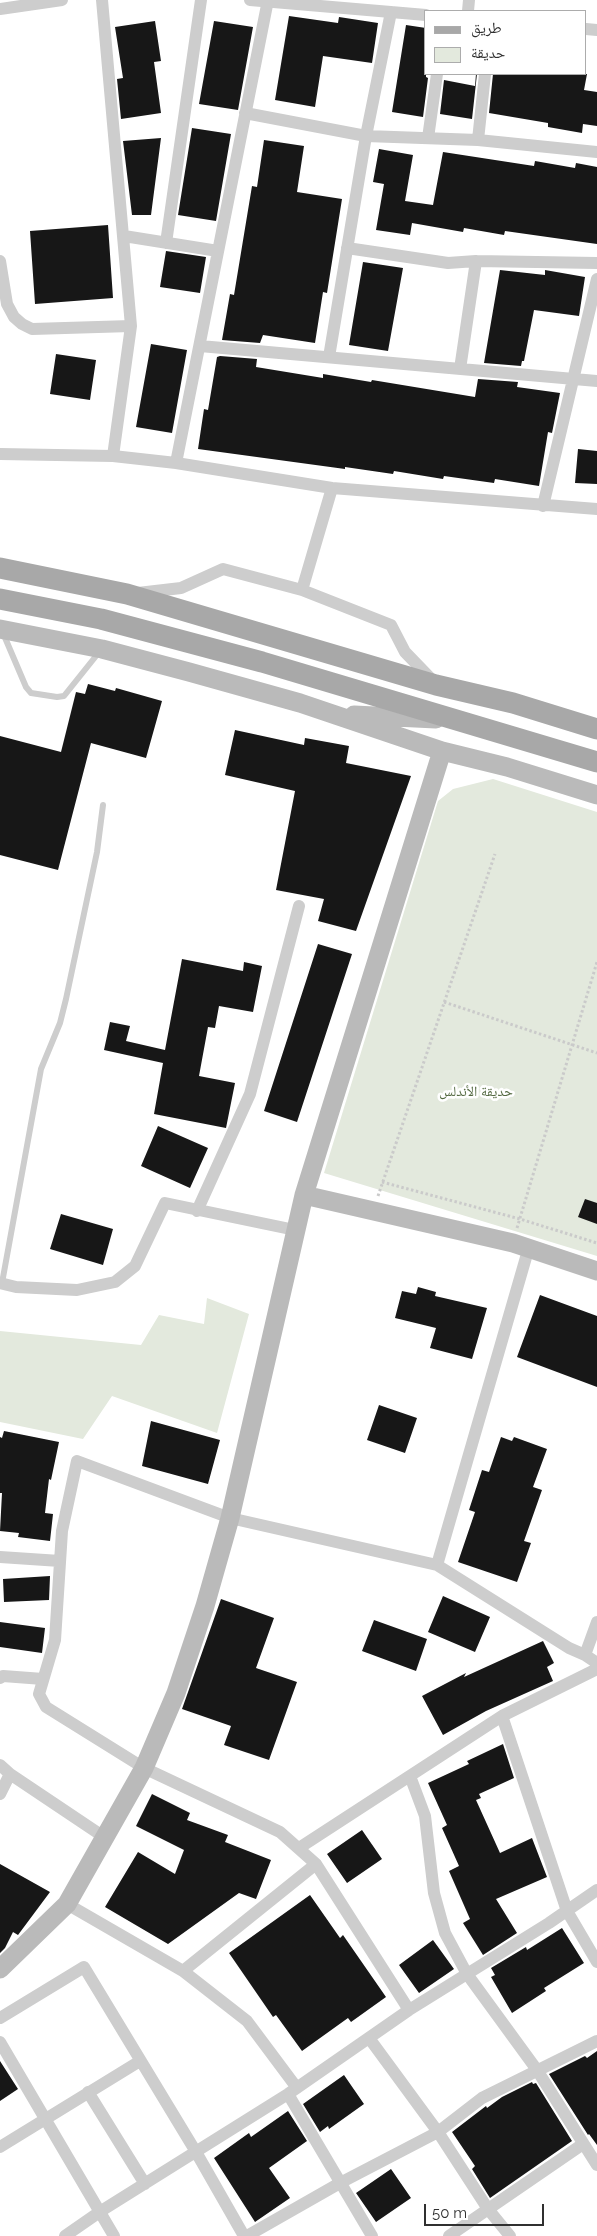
<!DOCTYPE html>
<meta charset="utf-8">
<style>
body{margin:0}
#map{position:relative;width:597px;height:2236px;overflow:hidden;background:#fff;font-family:Raleway,"Noto Naskh Arabic",sans-serif}
canvas{display:block}
.legend{position:absolute;left:424px;top:10px;width:162px;height:65px;box-sizing:border-box;background:#fff;border:1px solid #acacac;margin:0;padding:6px 9px;list-style:none;font-size:15px;color:#303030}
.legend li{display:flex;align-items:center;gap:10px;height:25px}
.legend b{width:25px;border:1px solid #acacac}
.scale{position:absolute;left:424px;top:2204px;width:120px;height:22px;box-sizing:border-box;border:2px solid #303030;border-top:0;padding-left:6px;font-size:15px;line-height:18px;white-space:nowrap;color:#303030;-webkit-text-stroke:4px #fff;paint-order:stroke}
</style>
<div id="map">
<canvas width="597" height="2236"></canvas>
<ul class="legend">
<li><b style="height:6px;background:#a8a8a8"></b>طريق</li>
<li><b style="height:14px;background:#e3e9dd"></b>حديقة</li>
</ul>
<div class="scale">50 m</div>
</div>
<script>
const ctx = document.querySelector('canvas').getContext('2d');
ctx.lineJoin = 'round';
function fillPath(path, color) { ctx.fillStyle = color; ctx.fill(path, 'evenodd'); }
const shape = rows => new Path2D(rows.map(r => 'M' + r).join(''));
function trace(path, color, width, dash) { ctx.strokeStyle = color; ctx.lineWidth = width; ctx.lineCap = dash ? 'butt' : 'round'; ctx.setLineDash(dash || []); ctx.stroke(path); }
function label(font, color, halo, rows, align = 'center') {
  ctx.font = font + ' Raleway,"Noto Naskh Arabic",sans-serif'; ctx.lineWidth = 5; ctx.setLineDash([]); ctx.textBaseline = 'middle'; ctx.strokeStyle = halo; ctx.fillStyle = color; for (const [text, x, y, turn = 0] of rows) {
    ctx.save(); ctx.translate(x, y); ctx.rotate((+turn || 0) * Math.PI / 180); ctx.textAlign = isNaN(turn) ? turn : align; if (halo) ctx.strokeText(text, 0, 0); ctx.fillText(text, 0, 0); ctx.restore();
  }
}
fillPath(shape([
 [493,779,597,812,597,1256,324,1173,438,801,453,789],
 [207,1298,249,1314,217,1433,112,1396,83,1439,0,1422,0,1331,141,1345,159,1315,204,1324]
]), '#e3e9dd');
fillPath(shape([
 [289,16,338,23,339,17,378,23,372,63,323,56,315,107,275,100],
 [155,21,161,61,154,62,161,113,121,119,117,79,123,78,115,27],
 [214,21,253,27,238,110,199,104],
 [406,25,426,28,426,77,428,78,423,117,392,112],
 [476,74,477,74,472,119,440,114,444,80,475,86],
 [493,74,587,74,584,90,597,92,597,126,583,124,582,133,548,127,548,123,489,113],
 [192,128,231,134,216,221,178,215],
 [161,138,151,215,132,215,123,141],
 [264,140,304,146,297,192,342,199,327,293,323,292,315,343,263,335,260,343,222,340,230,294,234,295,252,186,257,187],
 [379,149,413,155,405,201,433,205,443,152,534,166,535,161,575,168,576,163,597,167,597,244,505,231,504,235,464,228,463,232,412,223,410,235,376,230,384,184,373,182],
 [108,225,113,298,35,304,30,231],
 [166,251,206,257,200,293,160,287],
 [363,262,403,268,388,351,349,345],
 [500,270,545,275,545,270,585,277,579,316,534,310,524,361,522,361,521,366,484,363],
 [151,344,187,350,172,433,136,427],
 [56,354,96,360,90,400,50,394],
 [220,356,257,359,256,367,323,378,323,374,371,382,372,380,475,397,478,379,518,382,517,387,560,393,552,433,548,432,539,486,495,479,494,483,444,476,443,479,394,471,393,474,345,467,345,469,198,449,204,409,208,410,217,357],
 [578,449,597,451,597,484,575,483],
 [88,684,115,691,116,688,162,701,146,758,91,743,58,870,0,855,0,736,61,752,76,692,85,694],
 [235,730,304,745,305,738,349,746,346,763,411,776,356,931,318,921,324,899,276,890,295,791,225,775],
 [318,944,352,954,297,1122,264,1111],
 [182,959,243,971,244,962,262,966,253,1012,219,1006,215,1028,208,1027,199,1076,235,1083,226,1128,154,1114,163,1063,104,1050,110,1022,130,1026,126,1041,165,1050],
 [158,1126,208,1148,190,1188,141,1166],
 [585,1199,597,1203,597,1224,578,1217],
 [61,1214,113,1229,103,1265,50,1249],
 [418,1287,436,1292,435,1296,487,1308,472,1359,430,1348,436,1328,395,1318,402,1291,416,1294],
 [540,1295,597,1316,597,1387,517,1357],
 [379,1405,417,1418,405,1453,367,1440],
 [151,1421,220,1440,208,1484,142,1466],
 [4,1431,59,1442,51,1480,49,1479,45,1513,53,1514,50,1541,18,1537,19,1533,0,1531,2,1493,0,1493,0,1437,2,1438],
 [501,1437,512,1441,514,1437,547,1449,533,1487,542,1490,524,1541,531,1543,517,1582,458,1562,475,1512,469,1510,482,1470,489,1472],
 [50,1576,49,1600,4,1602,3,1579],
 [443,1596,490,1617,475,1652,428,1632],
 [221,1599,274,1618,256,1668,297,1682,269,1760,224,1745,231,1726,182,1709],
 [374,1620,427,1639,416,1671,362,1651],
 [0,1622,45,1628,42,1653,0,1647],
 [543,1641,554,1663,547,1667,553,1681,486,1711,443,1735,422,1696,466,1673,464,1677],
 [503,1744,514,1778,479,1794,481,1798,476,1800,500,1853,532,1838,547,1877,496,1899,517,1933,483,1955,463,1923,470,1919,449,1871,459,1866,442,1828,447,1825,428,1783,469,1764,467,1761],
 [152,1794,190,1813,187,1820,228,1835,225,1842,271,1860,256,1899,239,1893,168,1944,105,1907,138,1852,175,1874,184,1850,136,1826],
 [362,1830,382,1859,347,1883,327,1854],
 [0,1864,50,1892,18,1935,13,1932,5,1948,0,1953],
 [310,1895,340,1938,343,1935,386,1997,351,2022,348,2018,302,2051,276,2015,273,2017,229,1953],
 [562,1928,584,1963,544,1988,546,1991,512,2013,491,1977,495,1975,491,1968,526,1947,527,1950],
 [433,1940,454,1969,419,1993,399,1965],
 [597,2051,597,2145,589,2134,588,2135,549,2074,585,2056,587,2058],
 [0,2061,18,2089,0,2101],
 [344,2075,364,2104,329,2129,328,2126,320,2132,303,2104],
 [532,2082,533,2084,536,2083,572,2141,490,2198,472,2169,475,2166,452,2132,486,2106,487,2108,502,2097],
 [288,2111,307,2141,269,2168,290,2198,255,2222,214,2158,249,2133,251,2137],
 [391,2169,411,2198,376,2222,356,2193]
]), '#171717');
trace(shape([
 [444,1002,597,1053],
 [382,1182,520,1219,597,1243],
 [378,1196,495,854],
 [517,1228,597,962]
]), '#cacaca', 3, [2.5, 2.5]);
trace(shape([
 [3,633,26,687,31,693,57,697,64,696,100,651],
 [2,1283,41,1069,60,1023,66,999,97,852,103,805]
]), '#cdcdcd', 6);
trace(shape([
 [102,0,131,326,113,456],
 [250,0,426,15],
 [0,9,62,0],
 [468,11,469,0],
 [586,29,597,30],
 [245,113,366,136,478,140,597,152],
 [428,138,437,74],
 [478,140,485,74],
 [124,236,218,251],
 [166,243,201,0],
 [347,248,448,263,476,261,597,263],
 [0,261,7,304,14,317,22,324,32,329,131,326],
 [200,346,597,381],
 [329,357,366,136,391,12],
 [460,369,476,261],
 [0,454,113,456,176,463,332,488,597,509],
 [176,463,268,0],
 [543,506,597,279],
 [302,590,332,488],
 [138,593,181,588,223,569,302,590,391,625,405,652,433,681],
 [197,1211,250,1094,299,906],
 [0,1283,16,1287,77,1290,115,1282,135,1266,165,1203,295,1230],
 [0,1557,60,1561],
 [437,1565,529,1247],
 [585,1655,597,1622],
 [0,1678,3,1676,43,1679],
 [502,1716,567,1911,597,1962],
 [0,1765,10,1774,104,1837],
 [410,1776,425,1816,434,1893,445,1933,467,1974,537,2070,597,2165],
 [0,1794,10,1774],
 [299,1848,502,1716,597,1669],
 [67,1904,183,1971,247,2021,297,2088],
 [183,1971,316,1864],
 [409,2010,316,1864,280,1832,144,1768,46,1707,39,1694,55,1640,62,1531,77,1461,230,1518,437,1565,569,1648,585,1655,597,1663],
 [0,2018,84,1967,196,2152,244,2236],
 [369,2038,438,2132,488,2209,510,2236],
 [0,2042,114,2236],
 [88,2092,145,2184],
 [288,2094,372,2236],
 [0,2147,140,2061],
 [65,2236,101,2211,288,2094,409,2010,549,1923,597,1890],
 [247,2236,340,2183,438,2132,482,2098,597,2041],
 [449,2236,583,2144]
]), '#cdcdcd', 12);
trace(shape([
 [0,629,102,649,189,672,300,703,442,751,507,767,597,795],
 [354,715,436,719],
 [304,1195,513,1243,597,1271],
 [0,1969,67,1904,144,1768,176,1693,205,1606,230,1518,304,1195,442,751]
]), '#bababa', 19);
trace(shape([
 [0,568,127,594,436,685,513,703,597,729],
 [0,599,101,619,262,662,597,762]
]), '#a8a8a8', 21);
label('14px', '#536941', '#fff', [
 ["حديقة الأندلس",476,1092]
]);
</script>
